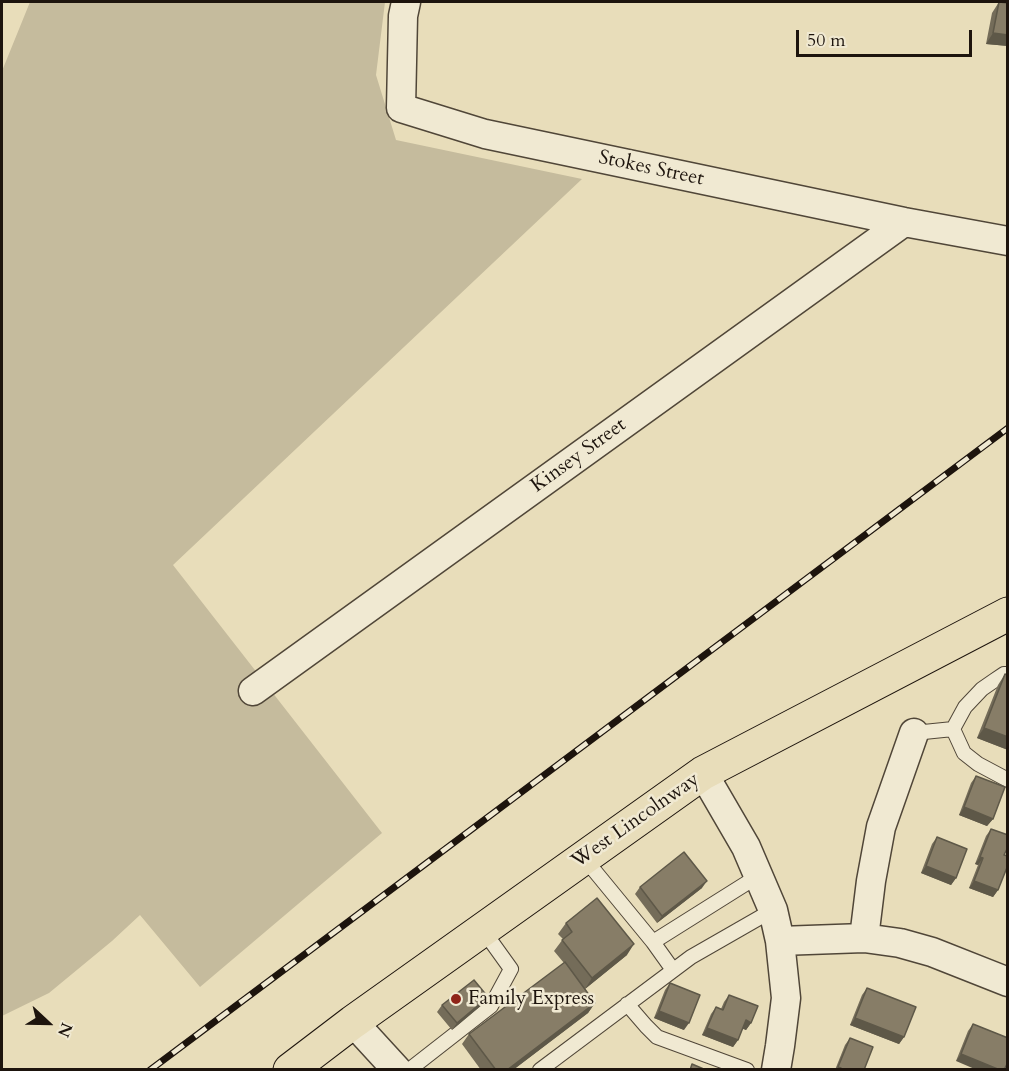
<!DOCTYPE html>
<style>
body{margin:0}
#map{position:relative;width:1009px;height:1071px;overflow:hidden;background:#e8ddba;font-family:Cardo,serif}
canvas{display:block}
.frame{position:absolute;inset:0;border:3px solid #1d140d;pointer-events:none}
.north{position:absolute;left:18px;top:993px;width:60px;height:60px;-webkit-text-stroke:4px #f0e9d2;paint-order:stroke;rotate:112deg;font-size:16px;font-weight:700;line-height:24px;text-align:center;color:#1d140d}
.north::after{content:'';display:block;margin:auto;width:21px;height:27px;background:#1d140d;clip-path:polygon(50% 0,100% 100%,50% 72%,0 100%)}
.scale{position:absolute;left:796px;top:30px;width:176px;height:27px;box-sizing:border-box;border:3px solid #1d140d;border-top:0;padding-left:8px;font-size:18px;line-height:21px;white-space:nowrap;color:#1d140d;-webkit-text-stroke:4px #f0e9d2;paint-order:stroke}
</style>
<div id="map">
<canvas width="1009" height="1071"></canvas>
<div class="frame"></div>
<div class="north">N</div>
<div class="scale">50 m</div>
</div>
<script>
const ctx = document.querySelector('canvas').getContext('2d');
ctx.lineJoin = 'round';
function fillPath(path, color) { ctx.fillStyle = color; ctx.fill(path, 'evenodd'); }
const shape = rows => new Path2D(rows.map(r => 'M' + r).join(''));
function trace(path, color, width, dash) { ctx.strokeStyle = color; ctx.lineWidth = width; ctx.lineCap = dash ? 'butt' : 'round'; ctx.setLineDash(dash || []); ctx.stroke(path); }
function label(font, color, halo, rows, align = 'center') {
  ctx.font = font + ' Cardo,serif'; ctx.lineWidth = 5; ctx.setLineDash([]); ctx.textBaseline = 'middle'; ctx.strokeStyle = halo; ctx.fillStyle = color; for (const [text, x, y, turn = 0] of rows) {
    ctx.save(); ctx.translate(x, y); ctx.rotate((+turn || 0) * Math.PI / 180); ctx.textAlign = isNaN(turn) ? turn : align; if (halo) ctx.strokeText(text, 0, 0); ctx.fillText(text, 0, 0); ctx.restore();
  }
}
fillPath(shape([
 [30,2,385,2,376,75,396,140,582,179,173,565,382,833,200,987,140,915,112,941,49,993,2,1016,2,71]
]), '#c5bb9d');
const lane = shape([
 [953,729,964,753,978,764,1008,780],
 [914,733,953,729,965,707,982,689,995,680,1004,674,1008,674],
 [584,858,653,942,758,876],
 [653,942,673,970],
 [627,1004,646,1026,657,1037,747,1070],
 [409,1070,491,1006,511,969,483,930],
 [540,1070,691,957,773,910]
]);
const street = shape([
 [406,2,403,16,401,108,485,134,904,222,1008,241],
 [253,691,904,222],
 [703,773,746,847,773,910,780,941,786,998,780,1046,776,1070],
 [864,938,871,881,881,827,914,733],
 [780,941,864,938,900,943,932,952,1008,982],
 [353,1022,397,1070]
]);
const primary = shape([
 [290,1070,353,1022,703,773,1008,614]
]);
trace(lane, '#504638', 16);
trace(street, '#504638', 31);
trace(primary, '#1d140d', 35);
trace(lane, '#f0e9d2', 14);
trace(street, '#f0e9d2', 28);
trace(primary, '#e8ddba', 33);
const rail = shape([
 [150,1070,1008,428]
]);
trace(rail, '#1d140d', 7);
trace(rail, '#f0e9d2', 4.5, [14]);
fillPath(shape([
 [999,2,1008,3,1008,46,986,44,992,13],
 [1005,674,1008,675,1008,750,977,738,998,685],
 [976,776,993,819,987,826,959,815,971,783],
 [991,829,1004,855,998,890,993,897,969,888,978,865,975,864,986,836],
 [937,837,956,878,951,885,921,873,932,844],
 [640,887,702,888,657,923,635,894],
 [566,923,627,955,585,989,595,1003,588,1013,513,1070,481,1070,462,1044,469,1034,564,963,554,951,563,939,558,934],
 [670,983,684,1030,654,1018,665,990],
 [867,988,904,1037,899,1044,850,1025,862,995],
 [729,995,751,1023,746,1030,742,1028,738,1040,733,1047,702,1035,711,1014,716,1007,721,1009,724,1002],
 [483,1004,452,1030,437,1012,442,1005],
 [973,1024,1008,1038,956,1061,968,1031],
 [850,1038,864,1070,835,1070,845,1045]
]), '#746c59');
fillPath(shape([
 [993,33,1008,35,1008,46,986,44],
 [984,728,1008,737,1008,750,977,738],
 [964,807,993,819,987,826,959,815],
 [980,857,983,858,978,865,975,864],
 [926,866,956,878,951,885,921,873],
 [707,881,702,888,657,923,662,916],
 [974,881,998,890,993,897,969,888],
 [634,944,627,955,585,989,592,978],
 [488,997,483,1004,452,1030,457,1023],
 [595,1003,588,1013,513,1070,507,1070],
 [659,1011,689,1023,684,1030,654,1018],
 [855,1018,904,1037,899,1044,850,1025],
 [746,1020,751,1023,746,1030,741,1028],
 [707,1028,738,1040,733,1047,702,1035],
 [961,1054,1000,1070,977,1070,956,1061]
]), '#5e5848');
const building = shape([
 [999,2,1008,3,1008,35,993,33,999,2],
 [1005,674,1008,675,1008,737,984,728,1005,674],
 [976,776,1005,787,993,819,964,807,976,776],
 [991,829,1008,835,1008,847,1004,855,1008,856,1008,865,998,890,974,881,983,858,980,857,991,829],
 [937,837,967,849,956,878,926,866,937,837],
 [684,852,707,881,662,916,640,887,684,852],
 [597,898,634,944,592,978,562,940,572,932,566,923,597,898],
 [565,962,595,1003,507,1070,496,1070,469,1034,565,962],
 [474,980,488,997,457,1023,442,1005,474,980],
 [670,983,700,995,689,1023,659,1011,670,983],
 [867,988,916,1007,904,1037,855,1018,867,988],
 [729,995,758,1006,751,1023,746,1020,738,1040,707,1028,716,1007,723,1010,729,995],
 [973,1024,1008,1038,1008,1062,1004,1070,1000,1070,961,1054,973,1024],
 [850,1038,873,1047,864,1070,840,1070,841,1068,838,1067,850,1038],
 [692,1064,706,1070,690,1070,692,1064]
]);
fillPath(building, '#877d67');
trace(building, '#5e5848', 1.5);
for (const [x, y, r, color] of [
 [456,999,6,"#8f2418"]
]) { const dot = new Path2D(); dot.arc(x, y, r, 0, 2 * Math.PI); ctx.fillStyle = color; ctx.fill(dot); trace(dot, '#f0e9d2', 2); }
label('20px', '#1d140d', '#f0e9d2', [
 ["Stokes Street",651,169,12],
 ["Kinsey Street",579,456,-36],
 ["West Lincolnway",636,821,-35]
]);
label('20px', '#1d140d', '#f0e9d2', [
 ["Family Express",468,999]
], 'left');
</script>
